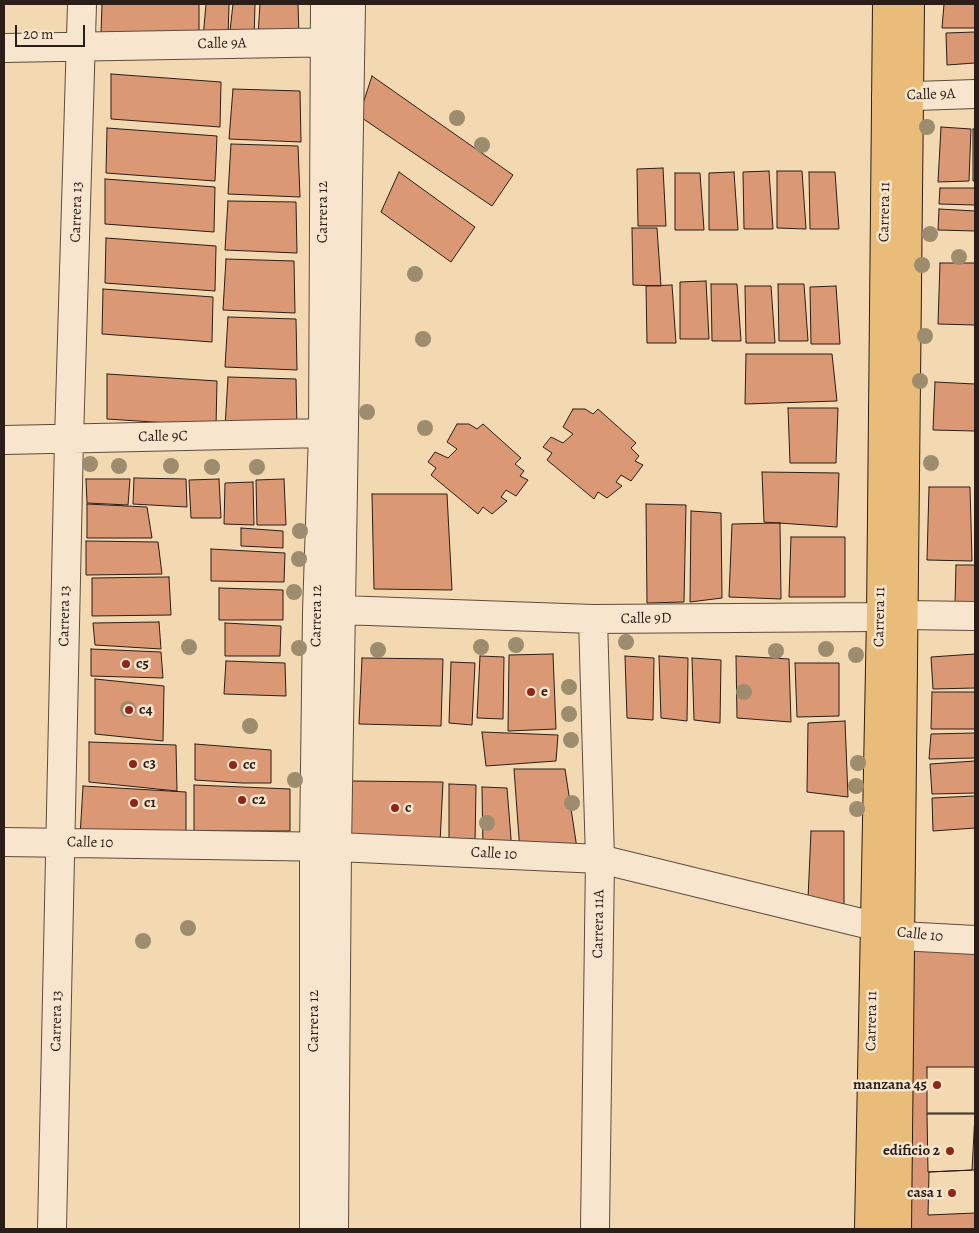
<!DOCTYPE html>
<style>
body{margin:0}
#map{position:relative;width:979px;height:1233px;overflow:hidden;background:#f3d9b2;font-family:Alegreya,serif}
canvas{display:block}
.frame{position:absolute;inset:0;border:5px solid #2b1d17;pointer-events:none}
.scale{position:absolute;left:15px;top:25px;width:70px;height:22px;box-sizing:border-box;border:2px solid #2b1d17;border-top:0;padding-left:6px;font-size:15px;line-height:18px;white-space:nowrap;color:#2b1d17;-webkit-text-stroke:4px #f7e6cd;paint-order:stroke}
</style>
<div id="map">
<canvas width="979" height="1233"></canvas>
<div class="frame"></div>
<div class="scale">20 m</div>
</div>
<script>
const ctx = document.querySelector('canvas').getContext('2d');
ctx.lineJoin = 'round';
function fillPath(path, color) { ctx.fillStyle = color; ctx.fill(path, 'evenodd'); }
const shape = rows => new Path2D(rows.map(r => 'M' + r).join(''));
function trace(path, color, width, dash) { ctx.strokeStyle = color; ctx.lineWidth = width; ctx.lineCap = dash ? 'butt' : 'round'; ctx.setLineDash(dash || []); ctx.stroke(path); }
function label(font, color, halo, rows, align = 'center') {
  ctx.font = font + ' Alegreya,serif'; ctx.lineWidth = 5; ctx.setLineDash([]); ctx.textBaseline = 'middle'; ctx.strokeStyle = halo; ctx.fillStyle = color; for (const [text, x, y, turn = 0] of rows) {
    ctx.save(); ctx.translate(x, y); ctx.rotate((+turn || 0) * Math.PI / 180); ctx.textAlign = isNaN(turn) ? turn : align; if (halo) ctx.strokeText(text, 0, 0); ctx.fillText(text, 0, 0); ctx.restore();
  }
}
const building = shape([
 [102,4,199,4,199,37,101,34,102,4],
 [206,4,229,4,228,38,203,38,206,4],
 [233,4,255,4,254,40,229,40,233,4],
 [260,4,298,4,299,37,258,36,260,4],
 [944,4,975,4,975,28,942,28,944,4],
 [975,32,975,63,947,65,946,33,975,32],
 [111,74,221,82,220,127,111,119,111,74],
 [372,76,513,175,492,206,359,116,372,76],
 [233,89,300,91,301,142,229,139,233,89],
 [941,127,971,129,969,181,938,182,941,127],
 [107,128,217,136,215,181,106,173,107,128],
 [973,129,975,129,975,181,973,181,973,129],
 [231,144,298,146,300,197,228,194,231,144],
 [663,168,666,226,638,226,637,169,663,168],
 [769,171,773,229,744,229,743,172,769,171],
 [777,171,802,171,806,229,777,228,777,171],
 [399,172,475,227,451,262,381,212,399,172],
 [734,172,738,230,709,230,709,173,734,172],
 [809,172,835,172,839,229,810,229,809,172],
 [675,173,700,173,704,230,675,230,675,173],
 [105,179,215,187,214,232,105,224,105,179],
 [940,188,975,188,975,205,939,204,940,188],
 [228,201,296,202,297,253,225,250,228,201],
 [939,209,975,211,975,231,938,230,939,209],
 [632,228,657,228,661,286,633,285,632,228],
 [106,238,216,246,215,291,105,283,106,238],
 [226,259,294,261,295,313,223,310,226,259],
 [940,263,975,263,975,325,938,324,940,263],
 [706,281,709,339,680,339,680,282,706,281],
 [711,284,737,284,741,341,712,341,711,284],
 [778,284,804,284,808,341,779,341,778,284],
 [672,285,676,343,647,343,646,286,672,285],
 [745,286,771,286,775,343,746,343,745,286],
 [836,286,840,344,811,344,810,287,836,286],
 [103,289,213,297,212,342,102,334,103,289],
 [228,317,296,319,297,370,225,367,228,317],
 [746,354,832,354,837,401,745,404,746,354],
 [107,374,217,381,216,426,107,419,107,374],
 [228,377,296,379,297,430,225,427,228,377],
 [935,382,975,384,975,431,933,430,935,382],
 [788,408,838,408,836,463,790,463,788,408],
 [573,409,585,409,593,414,598,409,636,443,631,448,639,456,635,461,643,465,631,481,621,475,616,482,622,486,607,498,598,492,594,499,547,460,552,453,543,447,551,437,563,443,573,434,563,427,573,409],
 [457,424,469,424,477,429,483,424,521,458,515,464,524,471,520,476,528,480,516,496,506,490,501,497,507,501,492,514,483,507,478,514,431,475,436,468,428,462,435,452,448,458,457,449,447,442,457,424],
 [762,472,839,473,837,527,764,522,762,472],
 [134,478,186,479,187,507,133,504,134,478],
 [86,479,130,479,128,505,87,503,86,479],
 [219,479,221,518,191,518,189,480,219,479],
 [284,479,286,525,257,525,256,480,284,479],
 [253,482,254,525,224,524,225,483,253,482],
 [929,487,970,487,972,561,927,560,929,487],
 [372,494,447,494,452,590,374,589,372,494],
 [87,504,147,507,152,538,87,538,87,504],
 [646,504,686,505,684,602,647,603,646,504],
 [691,511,721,513,722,598,690,602,691,511],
 [780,523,781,599,729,597,732,524,780,523],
 [241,528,283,531,283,548,241,546,241,528],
 [791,537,845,537,845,597,789,597,791,537],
 [86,541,158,542,162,574,86,575,86,541],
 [211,549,285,553,284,582,211,581,211,549],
 [956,565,975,565,975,604,955,603,956,565],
 [169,577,171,615,92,616,92,578,169,577],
 [219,588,283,590,283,620,219,620,219,588],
 [159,622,161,649,95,645,93,623,159,622],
 [225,623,281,626,280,656,225,656,225,623],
 [91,649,161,652,163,678,91,676,91,649],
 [553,654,556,729,508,731,509,655,553,654],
 [975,654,975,688,933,689,931,657,975,654],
 [480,656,504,657,503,719,477,718,480,656],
 [625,656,654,658,653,720,627,718,625,656],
 [659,656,688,658,687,721,661,718,659,656],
 [736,656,789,659,791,722,737,718,736,656],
 [362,658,443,659,441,726,359,724,362,658],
 [692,658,721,660,720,723,694,720,692,658],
 [226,661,285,663,286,696,224,694,226,661],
 [451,662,475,663,472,725,449,723,451,662],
 [795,663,839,663,839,716,797,717,795,663],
 [95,679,164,686,163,741,95,734,95,679],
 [932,692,975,692,975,729,931,729,932,692],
 [845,721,848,797,807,792,808,723,845,721],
 [482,732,558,735,556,761,486,766,482,732],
 [975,733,975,758,929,759,931,734,975,733],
 [89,742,176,745,177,791,89,782,89,742],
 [195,744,271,750,271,783,242,783,195,780,195,744],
 [975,761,975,793,932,794,930,764,975,761],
 [514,769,565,769,578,855,520,852,514,769],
 [350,781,443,782,440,843,348,835,350,781],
 [449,784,476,785,475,845,449,843,449,784],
 [194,785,290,789,290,831,194,831,194,785],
 [83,786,186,792,186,834,80,837,83,786],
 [482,787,507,788,512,851,483,849,482,787],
 [975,796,975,828,933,831,932,798,975,796],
 [811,831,844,831,844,906,808,899,811,831],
 [901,937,975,941,975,1229,897,1229,901,937],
 [927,1067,975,1067,975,1113,927,1113,927,1067],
 [927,1114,975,1114,972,1170,928,1172,927,1114],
 [975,1170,975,1213,928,1215,929,1172,975,1170]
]);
fillPath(building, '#db9874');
trace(building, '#2b1d17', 1);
const minor = shape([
 [4,48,342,42],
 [886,97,975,94],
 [4,440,323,433],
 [324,611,341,610,593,619,881,617,904,615,975,616],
 [593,619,600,859,595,1229],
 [4,842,337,847,600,859,874,926,900,936,975,940],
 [52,1229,69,439,82,4],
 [314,1229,314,846,317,612,323,433,325,4],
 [334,1229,337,847,351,4]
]);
const major = shape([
 [869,1229,881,617,887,4],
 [897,1229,910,4]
]);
trace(minor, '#5d4c3e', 30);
trace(major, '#2b1d17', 30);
trace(minor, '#f7e6cd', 28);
trace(major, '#eabc79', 28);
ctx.fillStyle = '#9e8c6f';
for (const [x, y] of [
 [457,118],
 [927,127],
 [482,145],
 [930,234],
 [959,257],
 [922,265],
 [415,274],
 [925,336],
 [423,339],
 [920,381],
 [367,412],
 [425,428],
 [931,463],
 [90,464],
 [119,466],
 [171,466],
 [212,467],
 [257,467],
 [300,531],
 [299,559],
 [294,592],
 [626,642],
 [516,645],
 [189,647],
 [481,647],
 [299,648],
 [826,649],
 [378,650],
 [776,651],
 [856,655],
 [569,687],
 [744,692],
 [128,709],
 [569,714],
 [250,726],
 [571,740],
 [858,763],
 [295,780],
 [856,786],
 [572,803],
 [857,809],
 [487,823],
 [188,928],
 [143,941]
]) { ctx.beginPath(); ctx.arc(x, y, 8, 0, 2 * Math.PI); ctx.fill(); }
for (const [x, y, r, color] of [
 [126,664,5,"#8f2418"],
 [531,692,5,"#8f2418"],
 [129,710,5,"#8f2418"],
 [133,764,5,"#8f2418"],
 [233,765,5,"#8f2418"],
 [242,800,5,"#8f2418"],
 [134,803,5,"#8f2418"],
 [395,808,5,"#8f2418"],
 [937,1085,5,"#8f2418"],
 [950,1151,5,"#8f2418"],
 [952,1193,5,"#8f2418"]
]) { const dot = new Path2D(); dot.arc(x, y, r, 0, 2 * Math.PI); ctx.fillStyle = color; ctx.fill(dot); trace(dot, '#f7e6cd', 2); }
label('15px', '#2b1d17', '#f7e6cd', [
 ["Calle 9A",222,44,-1],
 ["Calle 9A",931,95,-2],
 ["Carrera 13",77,212,-88],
 ["Carrera 12",323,212,-90],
 ["Carrera 11",885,212,-89],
 ["Calle 9C",163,437,-1],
 ["Carrera 13",65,616,-89],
 ["Carrera 12",317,616,-89],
 ["Carrera 11",880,617,-89],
 ["Calle 9D",646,619,-1],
 ["Calle 10",90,843,1],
 ["Calle 10",494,854,3],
 ["Carrera 11A",599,924,-89],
 ["Calle 10",920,935,6],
 ["Carrera 13",57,1021,-89],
 ["Carrera 12",314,1021,-90],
 ["Carrera 11",872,1021,-89]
]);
label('bold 15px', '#2b1d17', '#f7e6cd', [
 ["c5",136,664],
 ["e",541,692],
 ["c4",139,710],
 ["c3",143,764],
 ["cc",243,765],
 ["c2",252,800],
 ["c1",144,803],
 ["c",405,808],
 ["manzana 45",927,1085,"right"],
 ["edificio 2",940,1151,"right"],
 ["casa 1",942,1193,"right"]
], 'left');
</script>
